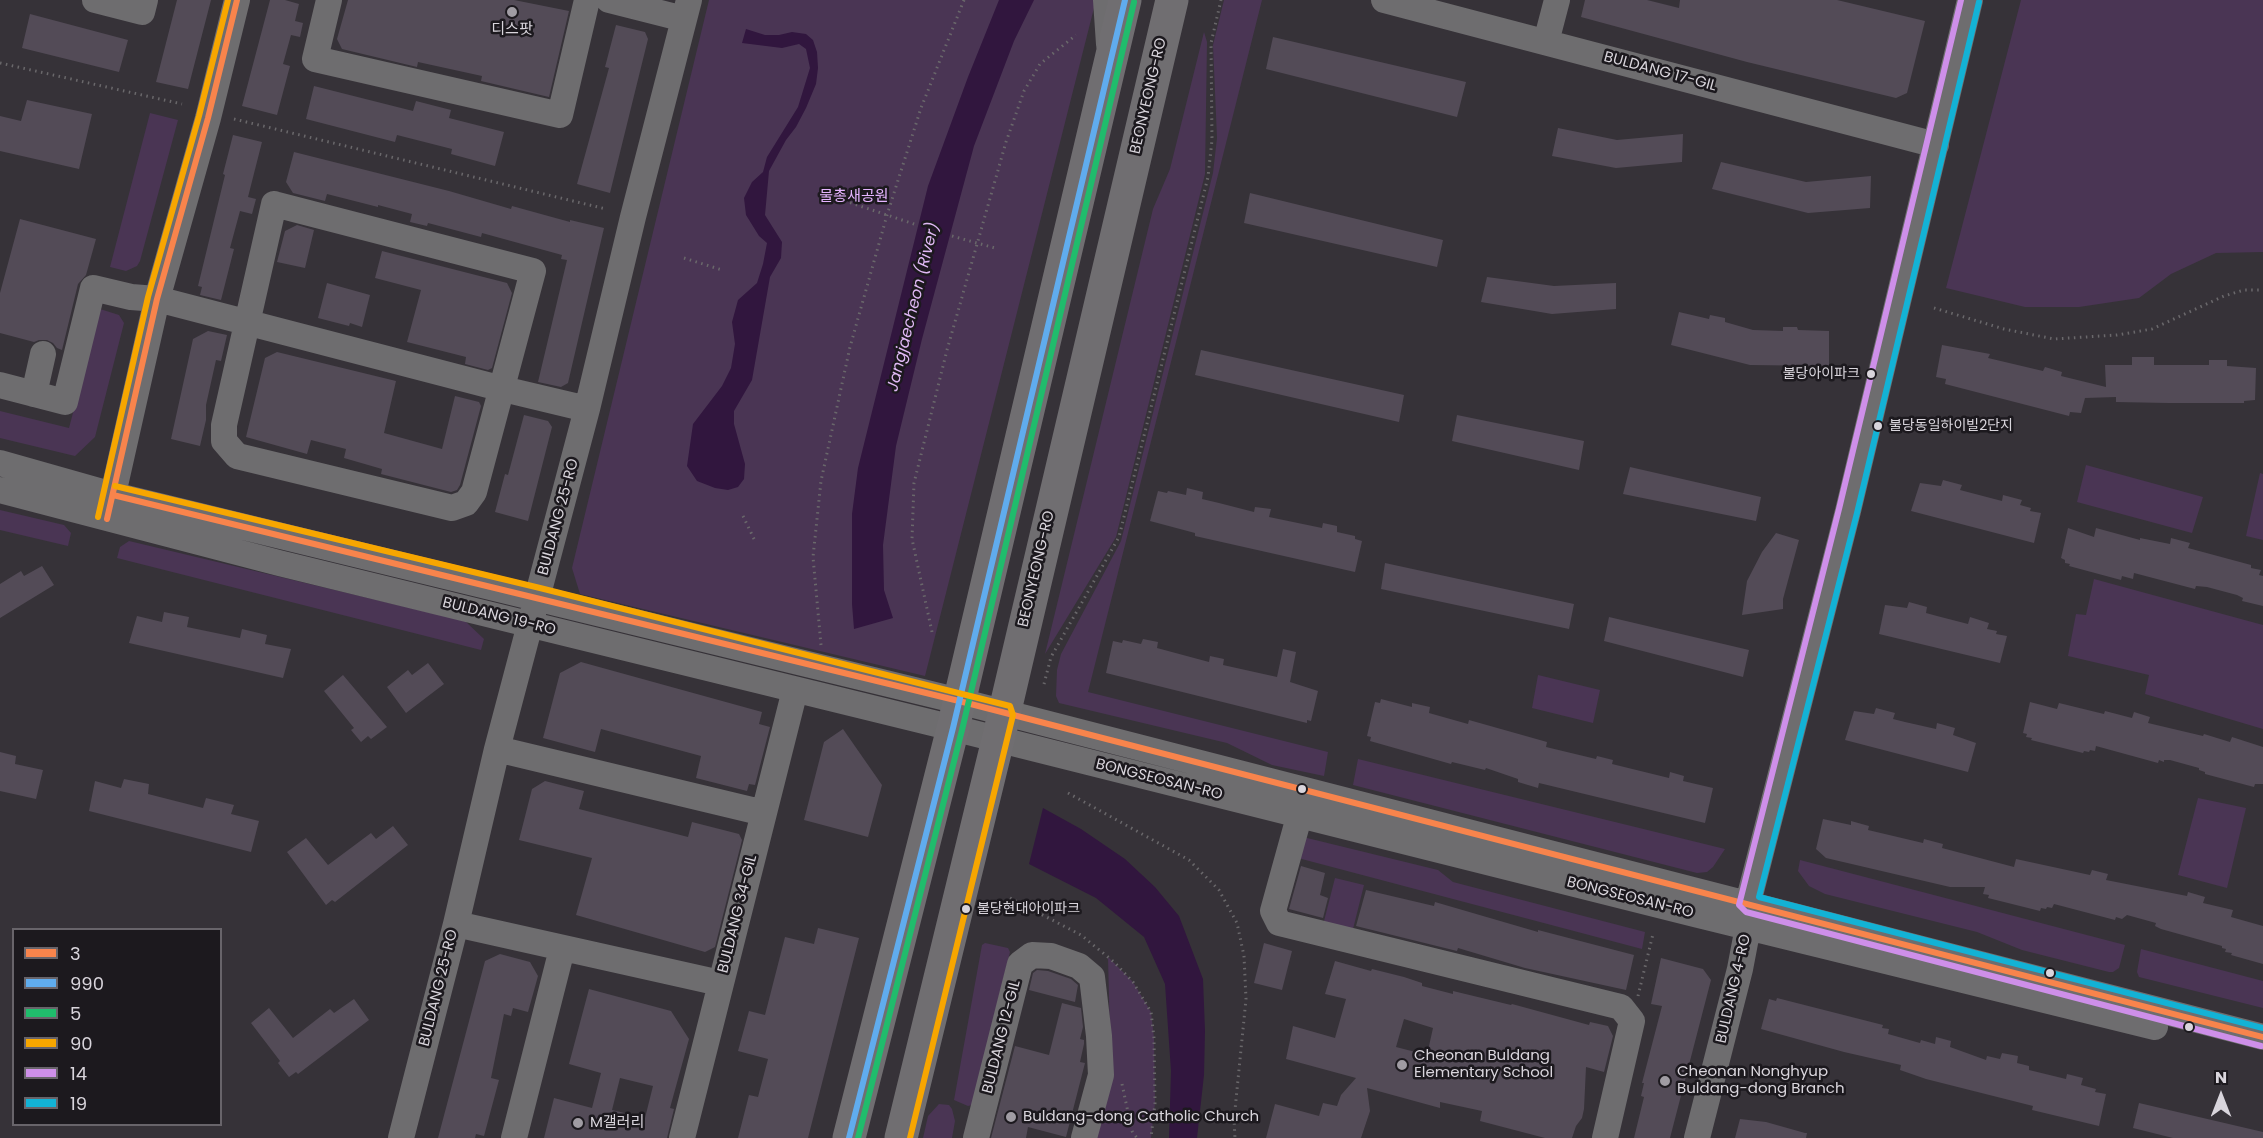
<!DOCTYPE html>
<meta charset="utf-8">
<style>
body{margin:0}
#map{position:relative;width:2263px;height:1138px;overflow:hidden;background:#363238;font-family:Poppins,sans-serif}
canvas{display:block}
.legend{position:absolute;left:12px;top:928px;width:210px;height:198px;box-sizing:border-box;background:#1c191e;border:2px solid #68646a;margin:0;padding:8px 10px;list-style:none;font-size:18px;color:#d9d5dc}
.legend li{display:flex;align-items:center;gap:12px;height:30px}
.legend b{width:30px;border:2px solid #68646a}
.north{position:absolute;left:2191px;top:1066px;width:60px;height:60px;-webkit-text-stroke:4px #1c191e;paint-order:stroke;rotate:0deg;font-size:16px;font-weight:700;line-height:24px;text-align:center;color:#d9d5dc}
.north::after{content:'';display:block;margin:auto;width:21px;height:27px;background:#d9d5dc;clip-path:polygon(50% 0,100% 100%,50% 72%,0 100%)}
</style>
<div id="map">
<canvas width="2263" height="1138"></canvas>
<ul class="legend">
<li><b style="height:8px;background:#f8844c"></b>3</li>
<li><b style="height:8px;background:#60acee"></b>990</li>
<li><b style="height:8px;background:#20bc6c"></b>5</li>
<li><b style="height:8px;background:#f7a600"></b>90</li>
<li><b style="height:8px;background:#ce8fe9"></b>14</li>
<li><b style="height:8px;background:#13b2d5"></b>19</li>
</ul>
<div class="north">N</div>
</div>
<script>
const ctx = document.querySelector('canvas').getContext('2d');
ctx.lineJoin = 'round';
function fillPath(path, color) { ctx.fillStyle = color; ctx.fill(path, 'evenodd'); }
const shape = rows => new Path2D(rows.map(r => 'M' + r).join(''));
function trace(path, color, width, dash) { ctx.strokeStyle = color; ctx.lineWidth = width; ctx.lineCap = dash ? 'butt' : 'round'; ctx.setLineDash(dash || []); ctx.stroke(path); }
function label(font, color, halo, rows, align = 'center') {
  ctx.font = font + ' Poppins,"Noto Sans KR",sans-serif'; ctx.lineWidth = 5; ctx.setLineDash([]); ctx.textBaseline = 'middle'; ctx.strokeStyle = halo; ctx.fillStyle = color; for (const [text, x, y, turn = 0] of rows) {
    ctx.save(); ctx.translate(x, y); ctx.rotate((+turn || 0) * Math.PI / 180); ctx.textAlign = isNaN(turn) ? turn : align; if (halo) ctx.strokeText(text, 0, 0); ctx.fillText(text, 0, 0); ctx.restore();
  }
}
fillPath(shape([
 [709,0,1096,0,925,676,580,594,572,568],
 [1224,0,1262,0,1088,692,1328,752,1324,776,1272,765,1227,743,1059,703,1056,696,1057,670,1061,654,1121,541,1213,173,1217,138,1213,45],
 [2021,0,2263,0,2263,252,2216,253,2171,274,2139,298,2079,307,2025,307,1946,288],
 [1204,32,1207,42,1205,174,1116,537,1045,654,1153,209,1170,169],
 [150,113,178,120,140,261,137,266,126,271,110,267],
 [100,309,119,315,124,323,95,437,75,456,0,438,0,411,69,428],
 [2086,465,2203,497,2192,533,2077,502],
 [2260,473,2263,474,2263,540,2246,536],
 [0,510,64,525,71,533,68,546,0,530],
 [129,541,465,621,484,639,481,650,117,558,120,547],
 [2094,579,2263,625,2263,729,2145,694,2149,675,2068,656,2076,614,2086,615],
 [1538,675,1600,690,1593,723,1532,708],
 [1358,759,1725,849,1713,867,1707,872,1697,873,1353,785],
 [2198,798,2246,808,2227,888,2178,875],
 [1303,837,1438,870,1453,882,1645,932,1642,949,1298,858],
 [1800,860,2125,945,2119,968,2113,972,2109,972,2022,950,1977,932,1825,894,1809,886,1798,871],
 [1335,878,1364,885,1352,933,1323,925],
 [985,943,1008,948,1010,952,972,1105,968,1106,954,1100,982,945],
 [2141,949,2263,981,2263,1008,2139,977,2137,972],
 [1108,957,1133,982,1151,1012,1154,1038,1155,1103,1151,1138,1095,1138,1111,1078],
 [939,1104,949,1105,952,1109,955,1121,952,1138,923,1138,928,1116]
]), '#4a3554');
fillPath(shape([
 [999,0,1034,0,1014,41,974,146,922,339,896,446,883,545,884,590,893,618,854,629,852,604,852,514,858,468,928,186,968,77],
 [746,29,765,35,779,35,792,32,806,34,813,40,817,52,818,68,816,84,806,108,796,127,786,140,769,171,765,215,782,242,781,258,770,277,752,380,734,411,734,424,745,464,744,479,738,487,728,490,715,488,697,481,687,466,693,424,722,386,731,368,735,344,732,322,738,300,757,283,763,264,767,243,759,236,746,215,744,198,752,182,763,172,767,157,798,107,810,68,806,49,799,44,782,48,742,43],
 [1043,808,1081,829,1125,859,1155,887,1179,916,1203,979,1205,1031,1204,1075,1197,1138,1169,1138,1171,1071,1165,984,1144,937,1096,898,1029,864]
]), '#31163e');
fillPath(shape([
 [177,0,211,0,188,89,156,82],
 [270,0,285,0,299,4,295,21,303,23,300,37,291,35,283,64,290,66,277,115,242,106],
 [348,0,514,0,569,11,549,97,481,81,482,76,418,62,417,67,342,49,337,39],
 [1585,0,1647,0,1679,8,1680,0,1837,0,1925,21,1907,93,1896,98,1747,62,1581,17],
 [30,14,128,40,119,72,22,48],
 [616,25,645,32,648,39,610,193,577,184,609,68,605,67],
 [1273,37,1466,82,1457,117,1266,69],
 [314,86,413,111,416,101,451,110,449,118,504,132,495,166,451,154,452,149,397,135,395,142,306,119],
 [27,100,92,114,79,169,0,151,0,116,21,121],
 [1558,128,1617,140,1683,134,1682,162,1616,168,1552,156],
 [233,135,262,142,248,197,256,199,252,214,240,211,230,248,234,249,221,300,200,295,202,287,198,286,225,175,223,174],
 [294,152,449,191,511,209,512,206,570,222,570,220,604,228,568,383,561,387,538,382,567,260,561,259,562,255,482,233,481,237,428,223,427,226,410,222,412,214,378,205,378,207,327,194,325,201,293,193,286,182],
 [1721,162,1806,182,1871,176,1870,208,1808,213,1712,189],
 [1250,193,1443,240,1437,267,1244,223],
 [20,219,96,239,86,275,78,284,62,350,57,348,53,343,47,340,39,340,34,342,0,333,0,293],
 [297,225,314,230,305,268,277,262,285,231],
 [382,251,507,283,512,293,492,368,488,370,465,364,466,357,407,342,421,290,375,278],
 [1487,277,1554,286,1616,283,1616,309,1552,314,1481,302],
 [327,283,370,295,362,327,350,323,349,326,318,318],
 [1679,312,1709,319,1710,315,1725,318,1725,322,1753,330,1783,331,1783,327,1797,327,1798,330,1829,331,1829,366,1750,365,1671,345],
 [208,331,227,335,221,361,216,360,206,405,206,420,200,446,171,439,193,339],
 [1942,345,1990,354,1988,358,2043,371,2045,367,2062,372,2061,376,2106,387,2105,365,2132,365,2132,357,2154,357,2154,365,2209,365,2209,360,2227,360,2227,366,2256,368,2255,400,2244,401,2244,403,2168,403,2116,402,2116,397,2085,398,2081,413,2070,412,2069,416,1945,384,1946,379,1936,377],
 [1201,350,1404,395,1399,422,1195,375],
 [277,352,396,381,384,433,442,449,455,396,479,402,481,406,460,485,457,490,451,492,381,474,382,469,344,458,346,449,311,440,307,454,246,437,265,358],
 [524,415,548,421,552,427,528,521,495,512,505,474,508,475],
 [1457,415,1584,441,1579,470,1452,441],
 [1630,467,1761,497,1756,521,1623,494],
 [1943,480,1962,485,1960,490,2002,501,2003,495,2022,500,2020,505,2031,508,2030,511,2041,513,2034,543,1911,511,1920,483,1941,486],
 [1187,488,1203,492,1202,499,1219,503,1254,512,1255,507,1271,509,1269,517,1322,528,1323,523,1337,526,1337,532,1355,536,1355,539,1362,541,1355,572,1195,536,1195,533,1150,521,1158,491,1167,493,1168,491,1186,495],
 [2068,528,2094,537,2096,528,2140,540,2140,538,2170,544,2171,538,2190,543,2188,548,2251,565,2251,568,2261,570,2259,575,2263,576,2263,606,2242,601,2243,598,2237,595,2207,587,2196,586,2195,589,2134,573,2133,579,2122,576,2121,580,2069,566,2070,564,2065,563,2065,560,2061,558],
 [1776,533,1799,540,1783,599,1783,609,1742,615,1747,581,1762,552],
 [1385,563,1574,604,1569,629,1381,589],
 [42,566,54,585,0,618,0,584,21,571,24,576],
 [1909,602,1927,607,1926,613,1937,616,1968,624,1970,617,1989,623,1987,629,1997,631,1996,634,2007,636,2000,663,1879,634,1885,605,1907,608],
 [164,612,189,617,187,627,240,638,242,629,267,635,265,644,291,649,283,678,129,643,137,616,162,622],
 [1609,617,1749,650,1743,677,1604,641],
 [1143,639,1158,642,1157,648,1209,662,1210,656,1224,659,1223,665,1277,677,1283,649,1296,652,1290,682,1318,691,1311,721,1307,720,1307,723,1106,673,1113,641,1122,643,1123,640,1141,644],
 [581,662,762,712,759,724,770,727,755,785,749,784,747,791,696,778,701,756,601,729,595,752,543,738,560,673],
 [428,663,444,684,406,713,387,687,408,670,412,675],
 [343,675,387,727,371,739,368,736,361,742,351,730,354,728,324,691],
 [1381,699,1412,707,1412,703,1430,707,1429,713,1468,724,1469,720,1547,742,1546,747,1596,759,1597,756,1613,760,1612,764,1669,778,1670,772,1684,776,1683,781,1713,788,1705,823,1539,783,1538,788,1518,782,1518,779,1486,768,1485,770,1452,762,1451,764,1370,741,1371,737,1367,736,1375,702,1380,703],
 [2030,702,2057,709,2059,703,2104,714,2105,711,2132,718,2134,712,2150,717,2148,723,2203,736,2204,734,2230,742,2232,737,2263,747,2263,784,2255,784,2254,787,2205,774,2205,772,2199,770,2199,768,2170,760,2164,760,2164,762,2159,760,2158,763,2096,746,2095,751,2090,750,2089,752,2084,751,2083,753,2031,740,2032,738,2026,737,2027,734,2023,733],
 [1876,708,1895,713,1893,719,1905,722,1936,729,1937,723,1955,728,1953,735,1976,743,1968,772,1845,740,1854,711,1874,714],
 [843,729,882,785,868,837,804,820,824,742],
 [0,752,16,756,15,764,43,770,36,799,0,791],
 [124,779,149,784,148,794,203,808,206,798,234,805,231,814,259,821,251,852,89,811,95,781,121,788],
 [545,781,584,791,579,809,688,837,692,822,739,834,742,840,715,947,705,952,576,915,592,858,519,840,532,789],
 [1823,819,1851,825,1851,821,1869,826,1868,830,1923,843,1924,839,1943,844,1942,848,2014,867,2016,859,2090,875,2092,870,2108,874,2106,880,2187,896,2188,892,2205,897,2203,903,2233,910,2231,917,2263,926,2263,964,2231,955,2232,953,2225,952,2226,949,2222,948,2222,946,2161,929,2155,926,2156,923,2127,915,2122,919,2116,917,2115,920,2054,904,2052,908,2047,907,2046,909,2041,908,2040,911,1988,898,1989,895,1983,894,1985,887,1950,887,1826,858,1816,849],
 [393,826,408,845,335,902,332,900,326,905,287,852,306,838,328,865,371,833,376,839],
 [1301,866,1325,873,1320,895,1328,898,1323,918,1289,909],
 [1366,890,1434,906,1435,902,1538,932,1538,930,1634,955,1626,990,1525,968,1458,948,1457,951,1356,926],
 [818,928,859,938,808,1138,738,1138,749,1095,758,1097,768,1059,738,1051,749,1011,765,1015,785,937,814,944],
 [1264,943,1292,951,1282,990,1254,983],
 [500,954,530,962,538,976,528,1012,513,1008,511,1016,504,1014,491,1078,499,1080,484,1136,476,1134,475,1138,438,1138,485,961],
 [1661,958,1703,969,1711,980,1670,1138,1634,1138,1644,1097,1641,1096,1644,1083,1642,1083,1662,1006,1651,1004],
 [1335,961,1371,971,1372,969,1404,977,1422,983,1422,986,1453,994,1453,991,1511,1005,1512,1004,1589,1025,1590,1022,1608,1026,1613,1036,1604,1072,1586,1067,1584,1109,1582,1118,1576,1126,1572,1138,1545,1138,1480,1121,1482,1111,1440,1102,1440,1108,1367,1088,1370,1111,1361,1138,1266,1138,1275,1104,1319,1116,1323,1103,1337,1106,1341,1095,1356,1078,1286,1059,1293,1026,1335,1038,1346,999,1325,994],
 [1404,1019,1433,1028,1427,1055,1396,1047],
 [1037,970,1048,971,1071,979,1078,985,1075,1002,1029,990,1033,973],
 [589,989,671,1011,689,1039,670,1108,674,1109,667,1138,544,1138,554,1098,592,1108,601,1073,569,1064],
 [620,1078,653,1086,645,1118,612,1110],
 [1777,998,1883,1025,1882,1028,1889,1029,1888,1034,1920,1043,1921,1040,1935,1044,1936,1037,1951,1041,1950,1047,1986,1060,1987,1056,2000,1059,2002,1053,2018,1056,2017,1063,2029,1066,2029,1070,2066,1079,2067,1074,2083,1078,2081,1085,2096,1089,2095,1092,2106,1094,2099,1126,2032,1110,2033,1106,1926,1079,1900,1070,1901,1065,1844,1052,1761,1029,1769,999,1776,1001],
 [354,999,369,1020,298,1074,296,1072,289,1077,278,1063,280,1061,251,1023,269,1008,293,1038,330,1009,334,1013],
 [1062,1003,1081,1008,1083,1027,1080,1039,1084,1040,1084,1044,1080,1062,1085,1063,1066,1137,1028,1127,1026,1138,991,1138,1015,1046,1049,1055],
 [2139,1103,2263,1132,2263,1138,2173,1138,2133,1128],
 [1740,1119,1766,1122,1805,1133,1807,1133,1806,1138,1735,1138]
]), '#534b57');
trace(shape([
 [0,63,182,104],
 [234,119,606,209],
 [833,197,917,225],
 [952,236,995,248],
 [684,258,722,270],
 [1934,308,2004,329,2054,339,2117,335,2152,329,2224,296,2244,290,2263,290],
 [743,516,756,543],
 [932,632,912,539,914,483,947,350,1006,142,1024,91,1040,64,1076,35],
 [821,645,813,557,821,481,850,347,887,215,921,108,964,0],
 [1044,684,1051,657,1119,537,1208,177,1212,140,1211,43,1221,0],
 [1068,793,1189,860,1219,890,1237,923,1244,956,1246,999,1234,1120,1235,1138],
 [1010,898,1081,935,1114,962,1133,982,1151,1012,1154,1038,1155,1103,1151,1138],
 [1638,996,1653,934],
 [1122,1084,1132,1131,1137,1138]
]), '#6a686b', 3, [1.5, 4.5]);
trace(shape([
 [95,0,142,12,145,0],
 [329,0,315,59,560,115,587,0],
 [609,0,684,19],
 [1106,0,1109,44],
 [1384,0,1936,145],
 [1546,42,1557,0],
 [274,204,533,271,474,492,466,503,452,508,237,456,224,441,224,425,274,204],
 [0,385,65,402,93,288,131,297,157,299,503,389,587,409],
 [34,394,43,354],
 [0,463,113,495,959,701,2263,1037],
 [0,490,279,563,953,728,1694,914,2155,1027],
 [109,512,157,299,208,118,237,0],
 [497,749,764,813],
 [1304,799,1273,911,1279,923,1621,1007,1632,1021,1605,1138],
 [456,924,720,983],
 [401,1138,456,924,497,749,587,409,633,217,689,0],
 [514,1138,562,949],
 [682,1138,795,690],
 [976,1138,1020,964,1032,955,1051,956,1079,966,1092,977,1099,1036,1101,1075,1084,1138],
 [1697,1138,1740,969,1748,927,1748,903,1848,511,1970,0]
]), '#6e6d6f', 26);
trace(shape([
 [849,1138,953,728,1125,0],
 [901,1138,998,740,1172,0]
]), '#706e71', 33);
trace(shape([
 [113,495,959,701,2263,1037],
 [107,519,157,299,208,118,237,0]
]), '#f8844c', 6);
trace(shape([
 [849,1138,953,728,1125,0]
]), '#60acee', 6);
trace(shape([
 [858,1138,962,730,1134,2]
]), '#20bc6c', 6);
trace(shape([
 [115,486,540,588,1010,706,1013,715,910,1138],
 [98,517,148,297,199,116,228,0]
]), '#f7a600', 6);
trace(shape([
 [1961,0,1839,509,1739,905,1746,912,2261,1046]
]), '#ce8fe9', 6);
trace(shape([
 [1979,2,1857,513,1759,897,2263,1028]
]), '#13b2d5', 6);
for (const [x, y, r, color] of [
 [512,12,6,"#a09ca3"],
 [1871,374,5,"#d9d5dc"],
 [1878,426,5,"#d9d5dc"],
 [1302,789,5,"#d9d5dc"],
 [966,909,5,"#d9d5dc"],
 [2050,973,5,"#d9d5dc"],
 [2189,1027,5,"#d9d5dc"],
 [1402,1065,6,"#a09ca3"],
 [1665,1081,6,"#a09ca3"],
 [1011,1117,6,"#a09ca3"],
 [578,1123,6,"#a09ca3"]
]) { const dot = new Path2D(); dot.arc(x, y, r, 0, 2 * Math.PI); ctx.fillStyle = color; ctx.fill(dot); trace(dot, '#1c191e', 2); }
label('14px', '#d9d5dc', '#1c191e', [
 ["불당아이파크",1860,374,"right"],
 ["불당동일하이빌2단지",1889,426],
 ["불당현대아이파크",977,909]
], 'left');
label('15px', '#d9d5dc', '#1c191e', [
 ["디스팟",512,30,"center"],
 ["Cheonan Buldang",1414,1056],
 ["Elementary School",1414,1073],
 ["Cheonan Nonghyup",1677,1072],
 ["Buldang-dong Branch",1677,1089],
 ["Buldang-dong Catholic Church",1023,1117],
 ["M갤러리",590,1123]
], 'left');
label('15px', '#d9d5dc', '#1c191e', [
 ["BULDANG 17-GIL",1660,72,15],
 ["BEONYEONG-RO",1149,96,-77],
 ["BULDANG 25-RO",559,517,-75],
 ["BEONYEONG-RO",1037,569,-77],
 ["BULDANG 19-RO",499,617,14],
 ["BONGSEOSAN-RO",1159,780,14],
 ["BONGSEOSAN-RO",1630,898,14],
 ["BULDANG 34-GIL",738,914,-76],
 ["BULDANG 25-RO",439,988,-76],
 ["BULDANG 4-RO",1734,989,-77],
 ["BULDANG 12-GIL",1002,1037,-76]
]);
label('15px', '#e5b4ff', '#1c191e', [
 ["물총새공원",854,197]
]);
label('italic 16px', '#e0b9f5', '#1c191e', [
 ["Jangjaecheon (River)",914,307,-76]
]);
</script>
